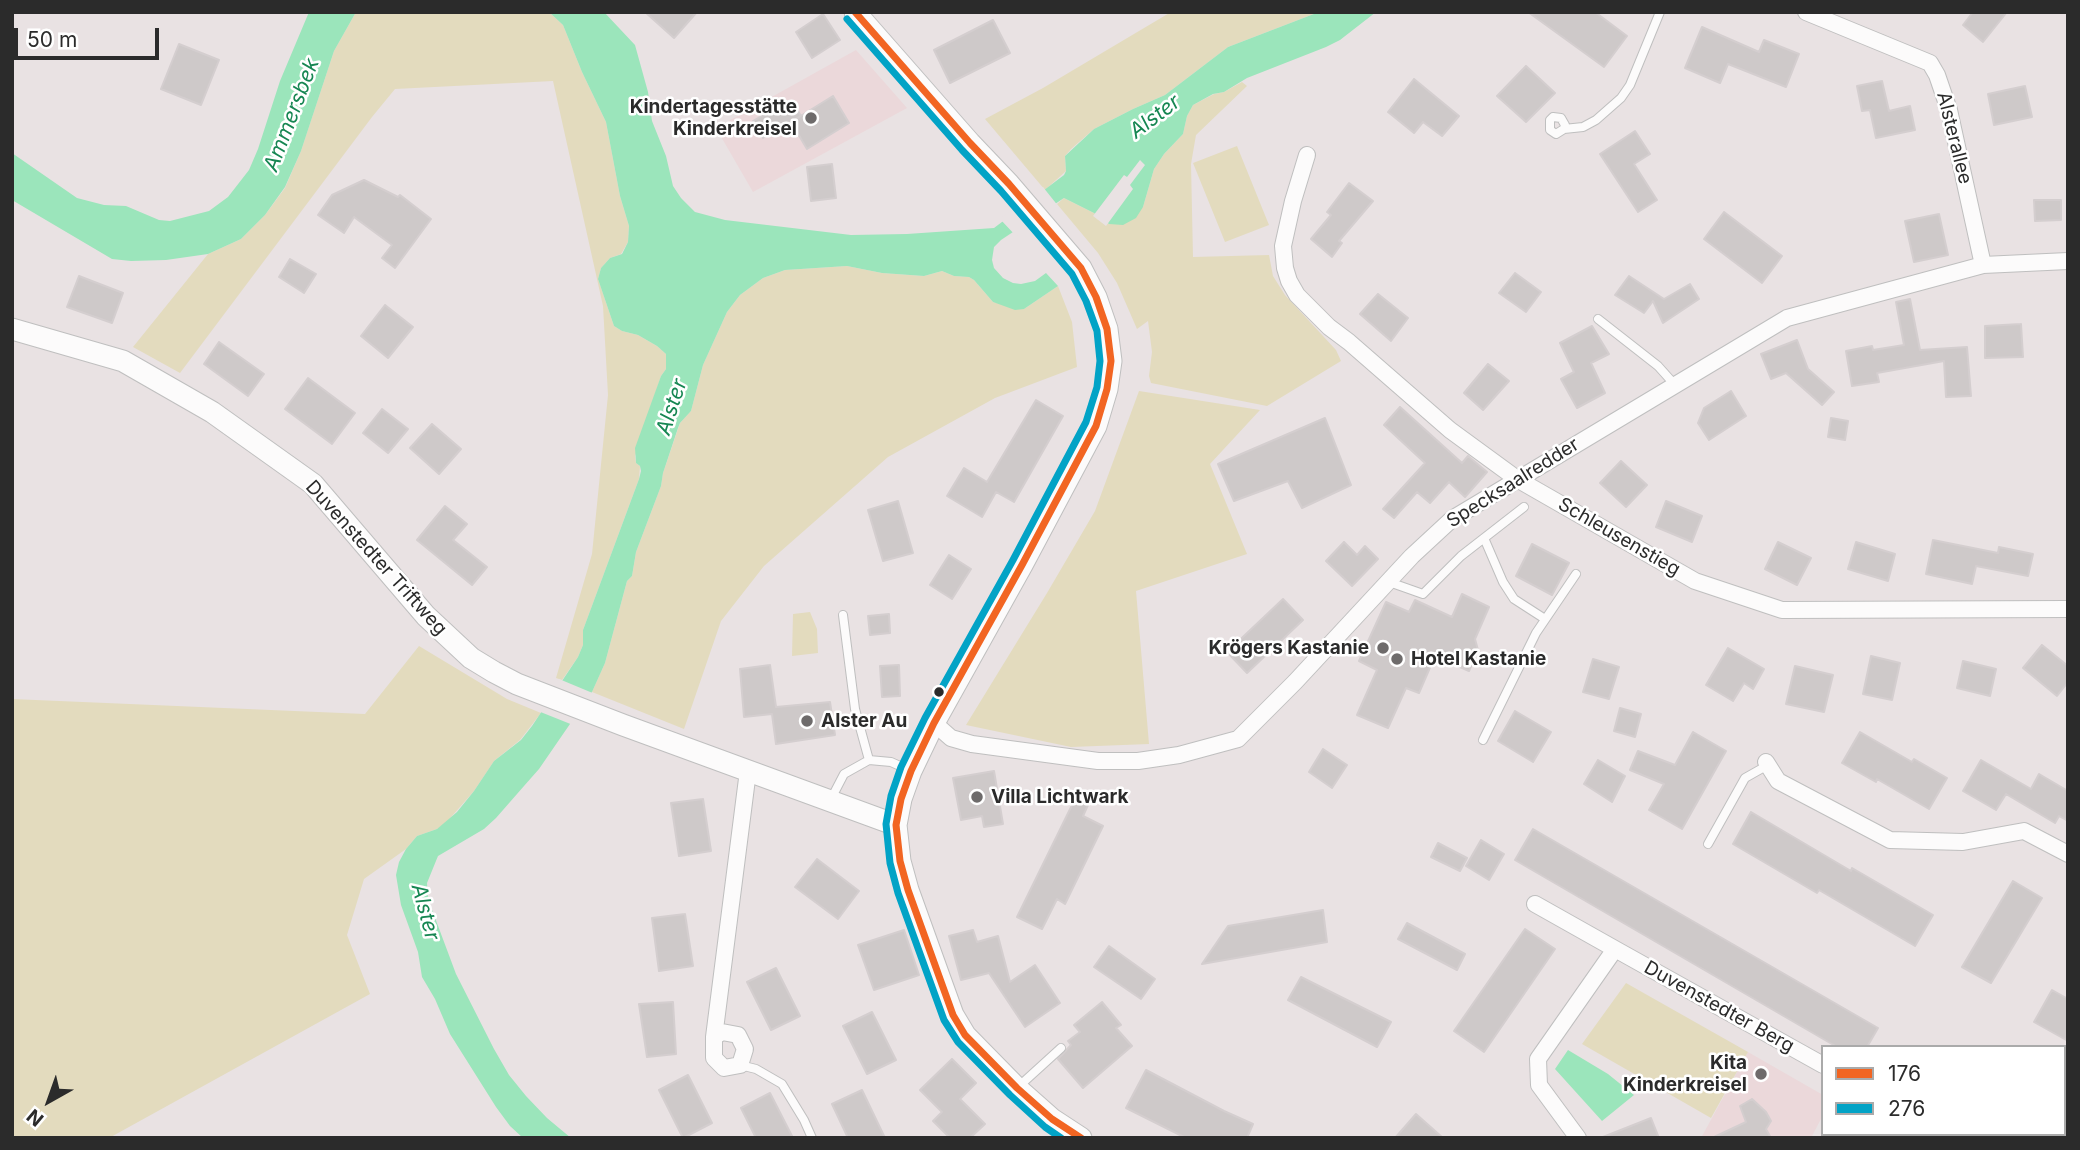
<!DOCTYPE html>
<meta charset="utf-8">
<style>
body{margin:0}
#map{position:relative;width:2080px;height:1150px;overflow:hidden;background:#e9e2e3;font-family:Inter,sans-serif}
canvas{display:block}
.frame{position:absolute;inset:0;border:14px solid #2b2b2b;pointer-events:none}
.legend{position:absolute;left:1821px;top:1045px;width:245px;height:91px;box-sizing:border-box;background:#fff;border:2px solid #aaa;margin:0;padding:9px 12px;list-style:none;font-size:21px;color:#2b2b2b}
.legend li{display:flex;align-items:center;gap:14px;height:35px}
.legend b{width:35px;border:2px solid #aaa}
.north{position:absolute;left:14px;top:1066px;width:70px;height:70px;-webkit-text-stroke:5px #fff;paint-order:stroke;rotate:220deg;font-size:19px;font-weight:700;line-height:28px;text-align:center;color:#2b2b2b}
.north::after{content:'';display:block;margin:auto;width:24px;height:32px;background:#2b2b2b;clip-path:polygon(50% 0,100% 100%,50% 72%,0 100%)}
.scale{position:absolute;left:14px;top:28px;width:145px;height:32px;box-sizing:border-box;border:4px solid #2b2b2b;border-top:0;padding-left:9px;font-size:21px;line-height:24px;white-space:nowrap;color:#2b2b2b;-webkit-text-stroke:5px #fff;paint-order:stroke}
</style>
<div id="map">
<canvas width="2080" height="1150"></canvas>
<div class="frame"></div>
<ul class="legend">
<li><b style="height:9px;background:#f26522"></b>176</li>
<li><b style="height:9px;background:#02a3c6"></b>276</li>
</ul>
<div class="north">N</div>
<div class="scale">50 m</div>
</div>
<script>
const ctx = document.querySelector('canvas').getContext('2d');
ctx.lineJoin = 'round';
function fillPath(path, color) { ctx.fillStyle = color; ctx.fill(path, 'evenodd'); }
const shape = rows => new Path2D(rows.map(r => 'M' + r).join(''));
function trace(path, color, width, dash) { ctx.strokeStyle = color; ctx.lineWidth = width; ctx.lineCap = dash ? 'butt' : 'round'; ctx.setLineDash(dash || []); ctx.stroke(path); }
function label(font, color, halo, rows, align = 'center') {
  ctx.font = font + ' Inter,sans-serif'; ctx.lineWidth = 5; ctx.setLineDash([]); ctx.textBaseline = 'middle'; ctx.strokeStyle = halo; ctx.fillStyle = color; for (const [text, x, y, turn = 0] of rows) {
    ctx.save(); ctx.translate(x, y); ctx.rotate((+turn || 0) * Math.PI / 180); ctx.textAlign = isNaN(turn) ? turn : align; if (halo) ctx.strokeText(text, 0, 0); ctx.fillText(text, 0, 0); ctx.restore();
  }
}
fillPath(shape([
 [856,50,907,108,753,192,716,128],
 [1748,1052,1823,1095,1823,1115,1811,1138,1701,1138]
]), '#ebd8da');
fillPath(shape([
 [356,12,549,12,563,25,582,72,606,122,620,196,629,226,628,242,621,254,610,258,601,268,598,279,614,326,622,331,638,335,657,346,666,354,666,369,661,376,635,456,636,463,640,466,639,479,583,630,583,645,578,657,562,680,556,678,592,554,608,395,603,306,553,81,395,89,372,117,180,373,133,347,208,254,241,239,265,215,285,188,301,151,334,51],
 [1171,12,1319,12,1228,47,1165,95,1133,109,1094,129,1071,149,1065,156,1066,171,1045,190,985,119,1043,88],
 [1242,82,1247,86,1196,135,1191,164,1193,257,1269,255,1273,276,1285,295,1336,350,1341,361,1267,406,1151,383,1149,376,1152,352,1148,321,1137,329,1117,283,1098,253,1057,204,1064,198,1094,213,1109,224,1143,207,1154,169,1164,154,1183,134,1187,116,1193,105,1214,94,1224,92],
 [1237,146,1269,225,1225,242,1193,163],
 [847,266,882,273,924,276,942,271,954,276,969,277,974,280,993,302,1024,309,1058,286,1072,322,1077,367,995,398,888,457,764,566,721,621,684,729,592,692,605,663,627,581,632,576,636,552,661,486,663,473,680,423,691,411,703,365,727,312,740,295,763,278,785,270],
 [1139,391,1260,410,1210,464,1247,554,1136,591,1149,744,1071,747,966,725,1047,593,1095,511],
 [810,612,817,629,818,653,792,656,793,614],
 [419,646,507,699,541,713,520,740,494,761,474,791,445,824,437,829,417,836,406,849,364,879,347,935,370,994,109,1138,12,1138,12,699,365,714],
 [1626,983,1748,1052,1711,1118,1582,1044]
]), '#e3dbbe');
fillPath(shape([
 [309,12,356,12,334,51,301,151,285,187,265,215,241,239,208,254,166,260,131,261,112,259,12,200,12,153,77,198,104,205,126,206,159,220,170,221,209,211,228,197,249,170,258,149,280,81],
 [549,12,604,12,635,45,648,92,652,121,666,156,673,186,681,198,695,212,725,220,851,235,907,234,994,228,1064,175,1066,171,1065,156,1094,129,1133,109,1165,95,1228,47,1319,12,1376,12,1340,40,1326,47,1247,78,1224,92,1213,94,1193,105,1187,116,1183,134,1164,154,1154,169,1143,207,1136,218,1123,225,1109,224,1094,213,1064,198,1001,240,994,247,992,260,994,268,1003,278,1013,283,1021,284,1035,281,1046,273,1058,286,1024,309,1015,310,993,302,974,280,969,277,954,276,942,271,924,276,882,273,847,266,785,270,763,278,740,295,727,312,703,365,691,411,680,423,678,428,663,473,661,486,636,552,632,576,627,581,605,663,592,692,539,769,524,786,496,818,484,829,438,856,427,883,428,899,456,974,494,1049,509,1075,526,1096,547,1118,571,1138,523,1138,510,1126,496,1107,450,1034,435,999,422,977,418,952,401,905,396,875,399,862,406,849,417,836,437,829,457,812,474,791,494,761,521,740,532,726,578,657,583,645,583,630,639,479,641,471,640,466,636,463,635,448,661,376,666,369,666,354,657,346,638,335,622,331,614,326,598,279,601,268,610,258,622,254,628,242,629,226,620,196,606,122,582,72,563,25],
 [1568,1050,1608,1074,1634,1095,1602,1121,1555,1069]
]), '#9be5bb');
fillPath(shape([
 [1140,160,1145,165,1130,185,1133,189,1106,226,1093,216,1124,175,1127,177],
 [1043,187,1059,207,1016,236,1000,219],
 [559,679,595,694,573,725,538,711]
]), '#e9e2e3');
const building = shape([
 [645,12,697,12,674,38,645,12],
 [1528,12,1595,12,1627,36,1604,67,1528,12],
 [1973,12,2007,12,1983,42,1963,25,1973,12],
 [823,14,840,40,812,58,796,32,823,14],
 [993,20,1010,53,950,83,934,50,993,20],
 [1702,27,1759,52,1764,40,1799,54,1786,87,1728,64,1720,83,1685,68,1702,27],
 [179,44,219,60,201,105,161,89,179,44],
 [1526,66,1555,93,1526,122,1497,96,1526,66],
 [1414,79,1459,116,1442,136,1423,122,1414,133,1388,112,1414,79],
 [1882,81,1889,111,1910,106,1915,130,1876,138,1870,110,1862,111,1857,86,1882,81],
 [2025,86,2032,117,1994,125,1988,94,2025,86],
 [833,96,849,123,807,149,791,122,833,96],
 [792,101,801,116,763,138,753,121,780,105,782,107,792,101],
 [1635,131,1650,154,1634,164,1657,200,1638,212,1600,154,1635,131],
 [832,164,836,198,811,201,807,167,832,164],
 [364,180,398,197,400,195,431,219,395,268,382,258,392,245,354,217,344,233,318,215,332,195,364,180],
 [1349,183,1373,201,1339,241,1342,243,1332,257,1311,239,1331,215,1327,212,1349,183],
 [2034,200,2061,200,2061,220,2035,221,2034,200],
 [1724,212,1782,256,1762,283,1704,239,1724,212],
 [1939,214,1948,255,1914,262,1905,221,1939,214],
 [290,259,316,274,304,293,279,277,290,259],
 [1515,273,1541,292,1526,312,1499,293,1515,273],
 [79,276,123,293,112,323,67,307,79,276],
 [1629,276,1664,299,1690,284,1699,299,1663,323,1653,301,1644,313,1615,295,1629,276],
 [1378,294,1408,318,1391,341,1360,314,1378,294],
 [1910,299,1920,350,1967,347,1971,396,1946,397,1944,361,1877,373,1879,382,1852,386,1846,351,1872,346,1873,350,1904,345,1896,302,1910,299],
 [385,305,413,327,388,358,361,336,385,305],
 [2021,324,2023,357,1985,358,1985,326,2021,324],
 [1592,326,1609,354,1591,363,1605,393,1577,408,1561,379,1574,372,1560,343,1592,326],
 [1797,340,1808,369,1834,392,1822,405,1786,373,1771,379,1761,354,1797,340],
 [219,342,264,374,248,396,204,364,219,342],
 [1488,364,1509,381,1483,410,1464,393,1488,364],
 [308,378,355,413,332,444,285,409,308,378],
 [1731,391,1746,416,1709,440,1698,423,1704,408,1731,391],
 [1036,400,1063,416,1014,502,996,492,982,517,947,496,964,468,987,482,1036,400],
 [1400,407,1462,463,1468,456,1487,472,1465,497,1449,482,1430,503,1417,492,1394,518,1383,509,1425,463,1384,425,1400,407],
 [382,409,408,429,388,453,363,433,382,409],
 [1325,418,1351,485,1302,508,1288,481,1234,501,1218,464,1325,418],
 [1831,418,1848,421,1845,440,1828,437,1831,418],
 [432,424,461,449,439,474,410,448,432,424],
 [1621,461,1647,485,1626,507,1600,483,1621,461],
 [898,501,913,553,883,561,868,510,898,501],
 [1666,501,1702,516,1692,542,1656,527,1666,501],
 [445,506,467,524,453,540,487,567,472,585,417,540,445,506],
 [1933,540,1998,553,1999,547,2033,554,2028,576,1976,566,1972,584,1926,574,1933,540],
 [1344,542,1357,555,1365,546,1378,559,1352,586,1326,561,1344,542],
 [1778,542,1811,558,1797,585,1765,569,1778,542],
 [1856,542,1895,554,1888,581,1848,569,1856,542],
 [1532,544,1569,563,1552,595,1516,576,1532,544],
 [949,555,971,569,952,599,930,585,949,555],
 [1462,594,1489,607,1475,639,1478,650,1469,671,1435,656,1419,693,1406,688,1388,728,1357,715,1377,670,1359,661,1386,602,1409,612,1415,600,1452,617,1462,594],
 [1283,599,1303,620,1247,673,1227,652,1283,599],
 [889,614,890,633,870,635,868,616,889,614],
 [2042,645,2068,666,2068,682,2057,696,2023,668,2042,645],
 [1728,648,1764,669,1753,689,1744,683,1733,701,1706,685,1728,648],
 [1871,656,1900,663,1892,700,1863,694,1871,656],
 [1593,659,1619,667,1609,699,1583,692,1593,659],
 [1963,661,1996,669,1990,696,1957,688,1963,661],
 [770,665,776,707,830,702,835,735,776,744,772,714,744,717,740,669,770,665],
 [899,665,900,696,882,697,880,666,899,665],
 [1795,666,1833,675,1824,712,1786,704,1795,666],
 [1620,708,1641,714,1635,737,1614,731,1620,708],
 [1515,711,1551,732,1533,762,1498,741,1515,711],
 [1693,732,1726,751,1682,829,1649,810,1664,784,1630,770,1638,751,1675,765,1693,732],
 [1860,732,1912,762,1914,759,1947,778,1929,809,1877,779,1876,782,1842,763,1860,732],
 [1323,749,1347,765,1332,788,1309,772,1323,749],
 [1598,760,1625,776,1612,802,1584,784,1598,760],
 [1981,760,2031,789,2039,774,2068,791,2068,821,2059,816,2055,823,2006,794,1996,810,1963,791,1981,760],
 [994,771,1003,824,984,827,982,816,961,820,953,778,994,771],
 [703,799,711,851,679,856,671,803,703,799],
 [1075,799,1088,805,1083,816,1103,826,1065,904,1057,899,1042,929,1017,917,1075,799],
 [1751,812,1851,871,1852,868,1933,915,1915,946,1819,890,1817,893,1733,844,1751,812],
 [1533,829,1878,1028,1867,1047,1837,1047,1515,860,1533,829],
 [1481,840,1504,854,1489,880,1466,866,1481,840],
 [1438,843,1467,858,1460,871,1431,857,1438,843],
 [817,859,859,891,838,919,795,887,817,859],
 [2013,881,2042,898,1991,983,1962,967,2013,881],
 [1323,910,1327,942,1202,964,1228,926,1323,910],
 [685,914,693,966,659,971,652,918,685,914],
 [1407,923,1465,954,1457,970,1398,939,1407,923],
 [1525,929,1555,949,1484,1052,1454,1031,1525,929],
 [904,930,919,975,874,990,858,945,904,930],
 [973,930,977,942,998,936,1010,982,1035,965,1060,1003,1025,1027,989,973,961,980,949,936,973,930],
 [1109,946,1155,979,1141,999,1094,967,1109,946],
 [776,968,800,1016,771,1030,747,982,776,968],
 [1301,977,1391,1022,1377,1047,1288,1000,1301,977],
 [2052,990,2068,999,2068,1041,2034,1022,2052,990],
 [673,1002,676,1054,647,1057,639,1004,673,1002],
 [1102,1002,1121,1025,1116,1028,1132,1046,1083,1088,1058,1059,1071,1045,1068,1041,1080,1032,1074,1025,1102,1002],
 [872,1012,896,1060,867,1074,843,1026,872,1012],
 [952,1059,976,1083,960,1099,985,1124,970,1138,950,1138,933,1121,942,1112,920,1090,952,1059],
 [1146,1070,1224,1111,1253,1124,1247,1138,1186,1138,1126,1108,1146,1070],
 [688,1075,712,1123,683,1138,659,1090,688,1075],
 [862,1090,885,1138,848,1138,832,1104,862,1090],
 [770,1093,793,1138,756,1138,741,1108,770,1093],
 [1752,1099,1766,1112,1771,1121,1766,1129,1771,1138,1712,1138,1746,1122,1740,1106,1752,1099],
 [1416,1114,1443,1138,1395,1138,1416,1114],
 [1651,1118,1659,1138,1604,1138,1603,1137,1651,1118]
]);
fillPath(building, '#cec9c9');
trace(building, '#d4cecf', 2);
const service = shape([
 [1564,129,1565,125,1561,118,1553,117,1550,120,1550,130,1556,134,1564,129,1583,127,1596,120,1621,98,1630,85,1660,12],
 [1598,319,1658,366,1675,385],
 [1484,538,1503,582,1514,599,1545,619],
 [1389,582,1423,594,1461,556,1524,507],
 [843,615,855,709,869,760],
 [1483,740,1536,633,1576,574],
 [831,799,844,774,869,760,891,762,909,770],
 [1708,844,1745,778,1768,765],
 [740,1065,756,1069,782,1084,804,1120,812,1138],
 [1017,1088,1061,1048]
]);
const minor = shape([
 [1806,12,1930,63,1937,75,1949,110,1983,265],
 [1307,155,1293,201,1283,246,1285,268,1289,281,1297,295,1329,327,1349,342,1450,430,1517,479,1695,581,1782,610,2068,609],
 [934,723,951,738,972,744,1098,761,1138,761,1179,755,1238,739,1295,682,1412,556,1452,519,1787,318,1983,265,2068,261],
 [1766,762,1778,781,1890,840,1963,842,2024,831,2068,854],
 [1535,904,1615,949,1538,1059,1539,1085,1578,1138],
 [1615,949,1823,1065],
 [714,1037,722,1032,738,1035,745,1049,740,1065,724,1068,714,1058,714,1037,748,771],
 [2006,1134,2012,1138],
 [1830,1138,1831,1134]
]);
const tertiary = shape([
 [855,12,970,143,1009,184,1081,268,1096,297,1107,329,1111,361,1107,389,1096,426,1022,565,934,723,911,771,901,799,896,825,900,861,908,890,953,1015,965,1035,1017,1088,1052,1119,1081,1138],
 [12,329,123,361,212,412,313,484,426,616,471,658,494,672,517,684,623,725,896,825]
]);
trace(service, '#bfbfbf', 10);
trace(minor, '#bfbfbf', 18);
trace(tertiary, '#bfbfbf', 23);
trace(service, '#fcfbfb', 8);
trace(minor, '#fcfbfb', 16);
trace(tertiary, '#fcfbfb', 21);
trace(shape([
 [855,12,970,143,1009,184,1081,268,1096,297,1107,329,1111,361,1107,389,1096,426,1022,565,934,723,911,771,901,799,896,825,900,861,908,890,953,1015,965,1035,1017,1088,1052,1119,1081,1138]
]), '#f26522', 7);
trace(shape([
 [847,19,962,150,1001,191,1072,274,1086,301,1097,331,1100,361,1097,387,1086,422,1013,560,925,718,901,767,891,796,886,824,890,863,898,893,944,1020,958,1042,1010,1095,1045,1127,1061,1138]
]), '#02a3c6', 7);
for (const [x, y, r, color] of [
 [811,118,7,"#6e6b6b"],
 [1383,648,7,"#6e6b6b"],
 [1397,659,7,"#6e6b6b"],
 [939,692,6,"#2b2b2b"],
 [807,721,7,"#6e6b6b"],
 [977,797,7,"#6e6b6b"],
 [1761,1074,7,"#6e6b6b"]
]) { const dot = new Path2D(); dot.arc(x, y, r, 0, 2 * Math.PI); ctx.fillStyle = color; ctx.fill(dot); trace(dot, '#fff', 2.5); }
label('bold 19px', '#2b2b2b', '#fff', [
 ["Kindertagesstätte",797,107],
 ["Kinderkreisel",797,129],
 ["Krögers Kastanie",1369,648],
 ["Hotel Kastanie",1411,659,"left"],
 ["Alster Au",821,721,"left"],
 ["Villa Lichtwark",991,797,"left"],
 ["Kita",1747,1063],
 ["Kinderkreisel",1747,1085]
], 'right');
label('19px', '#2b2b2b', '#fff', [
 ["Alsterallee",1954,138,76],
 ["Specksaalredder",1513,483,-32],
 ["Schleusenstieg",1619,537,30],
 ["Duvenstedter Triftweg",376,558,48],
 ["Duvenstedter Berg",1719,1007,29]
]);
label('italic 21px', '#168652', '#fff', [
 ["Ammersbek",292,115,-69],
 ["Alster",1155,117,-37],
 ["Alster",672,407,-72],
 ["Alster",425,912,75]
]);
</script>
